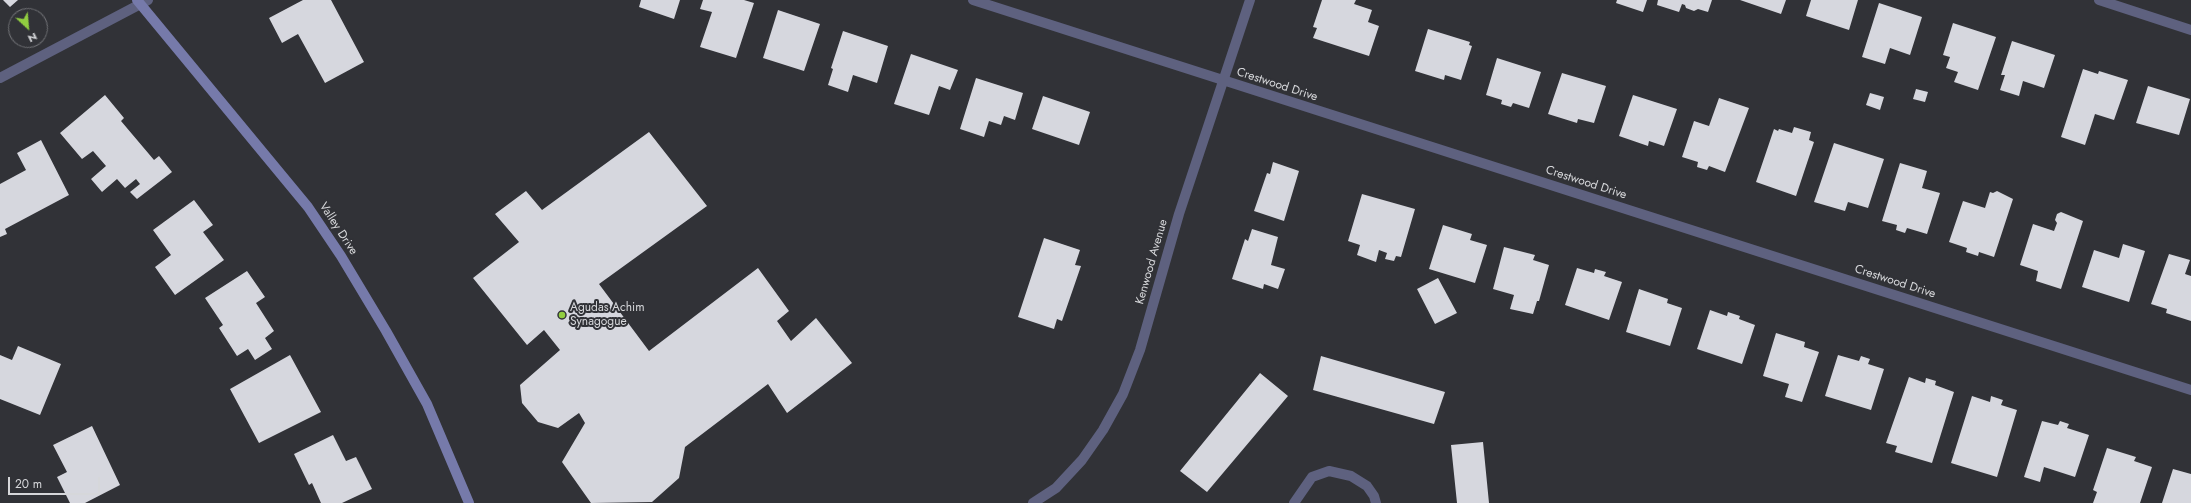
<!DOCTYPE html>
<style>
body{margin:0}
#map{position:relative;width:2191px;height:503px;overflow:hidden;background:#313237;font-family:Jost,sans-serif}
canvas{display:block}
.north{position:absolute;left:8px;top:8px;width:40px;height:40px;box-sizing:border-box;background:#313237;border:1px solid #737478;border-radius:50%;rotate:154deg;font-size:11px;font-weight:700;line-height:16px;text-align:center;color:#d6d7da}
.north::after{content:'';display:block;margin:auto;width:14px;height:18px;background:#91cd40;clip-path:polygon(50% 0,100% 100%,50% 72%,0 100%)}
.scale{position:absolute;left:8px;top:477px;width:92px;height:18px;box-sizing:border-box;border:2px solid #d6d7da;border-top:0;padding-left:5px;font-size:12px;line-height:14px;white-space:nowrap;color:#d6d7da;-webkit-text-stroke:3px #313237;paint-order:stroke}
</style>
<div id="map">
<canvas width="2191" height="503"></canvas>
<div class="north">N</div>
<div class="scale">20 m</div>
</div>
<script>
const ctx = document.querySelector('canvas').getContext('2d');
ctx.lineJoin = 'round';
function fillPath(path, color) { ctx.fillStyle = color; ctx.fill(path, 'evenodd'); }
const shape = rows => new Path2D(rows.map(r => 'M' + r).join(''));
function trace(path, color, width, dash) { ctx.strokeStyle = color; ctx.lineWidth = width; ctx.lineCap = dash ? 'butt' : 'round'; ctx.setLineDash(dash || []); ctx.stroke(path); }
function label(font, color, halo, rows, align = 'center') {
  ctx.font = font + ' Jost,sans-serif'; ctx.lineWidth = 4; ctx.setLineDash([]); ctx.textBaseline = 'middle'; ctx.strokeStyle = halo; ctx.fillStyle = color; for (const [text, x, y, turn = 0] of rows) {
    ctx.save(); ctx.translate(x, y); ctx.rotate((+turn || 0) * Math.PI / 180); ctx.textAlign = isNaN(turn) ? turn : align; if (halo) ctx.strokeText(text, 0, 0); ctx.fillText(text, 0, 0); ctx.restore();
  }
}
fillPath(shape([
 [3,0,18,0,10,7],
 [303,0,331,0,364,62,325,83,298,34,282,43,269,18],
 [641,0,680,0,674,19,639,7],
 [703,0,744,0,754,3,736,58,700,47,712,12,700,9],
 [1322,0,1356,0,1354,4,1372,10,1368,22,1379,26,1369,56,1313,38,1317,28,1313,27],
 [1617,0,1647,0,1643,12,1616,3],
 [1658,0,1712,0,1708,12,1698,9,1694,11,1686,8,1685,5,1682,4,1679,12,1657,5],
 [1740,0,1786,0,1781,14],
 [1811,0,1858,0,1849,30,1806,16],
 [1879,3,1922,17,1910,55,1890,48,1885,64,1862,57],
 [778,10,820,24,804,71,763,58],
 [1953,23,1996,37,1978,90,1954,82,1958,72,1946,68,1950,57,1943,55],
 [1428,29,1470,42,1469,45,1472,46,1461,80,1445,75,1444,80,1415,71],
 [843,31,888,46,877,83,853,75,848,92,828,85,833,69,831,68],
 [2012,41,2055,55,2044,88,2023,81,2019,96,2000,90,2005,75,2001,75],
 [911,54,958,70,950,90,939,86,929,115,894,104],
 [1497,58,1541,72,1529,108,1513,103,1511,107,1501,104,1502,100,1486,95],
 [2083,69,2098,74,2099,71,2128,80,2114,120,2095,114,2085,145,2061,137],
 [1562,73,1606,86,1594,123,1578,119,1577,123,1548,114],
 [976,78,1023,93,1015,120,1004,116,1001,125,989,121,984,137,960,129],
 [2148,86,2190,99,2179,135,2136,123],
 [1916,89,1928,92,1925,102,1913,99],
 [1870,93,1884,97,1880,110,1866,105],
 [105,95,124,118,121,121,154,160,159,156,172,172,137,199,130,192,140,184,136,179,125,188,117,179,102,192,91,179,106,166,93,151,82,159,60,133],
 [1633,95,1677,109,1664,146,1649,141,1648,146,1619,136],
 [1043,96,1090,112,1079,145,1032,129],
 [1719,98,1749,108,1725,172,1709,166,1707,170,1697,167,1698,162,1682,157,1694,121,1709,126],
 [1794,127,1811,132,1809,140,1814,142,1796,196,1756,182,1774,129,1778,131,1779,129,1792,133],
 [649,132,707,206,599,284,649,351,758,268,789,311,777,321,791,341,816,318,852,363,787,413,768,384,685,447,679,478,652,502,591,503,562,462,585,423,579,413,558,428,538,422,522,403,520,385,560,350,544,330,527,345,473,278,519,242,495,214,526,191,542,210],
 [41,140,69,195,5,229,7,234,0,237,0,184,26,170,17,153],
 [1834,143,1884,159,1868,208,1848,202,1845,211,1814,202],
 [1273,162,1299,171,1284,221,1254,211,1267,173,1270,174],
 [1900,163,1927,171,1922,188,1940,193,1927,234,1907,228,1905,233,1896,230,1897,225,1882,221],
 [1997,191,2013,199,1994,257,1979,252,1978,256,1966,252,1967,248,1949,242,1963,201,1985,208,1990,192,1993,193],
 [1362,194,1415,209,1401,257,1396,256,1394,261,1385,259,1387,253,1379,250,1376,262,1357,255,1360,245,1348,241],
 [194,200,213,225,203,232,224,260,175,295,155,267,171,255,153,230],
 [2061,212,2083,221,2061,289,2036,281,2038,271,2020,265,2033,224,2054,231,2057,223,2055,220,2057,214],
 [1443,225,1472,234,1470,240,1487,245,1475,283,1429,269],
 [1252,229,1278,237,1271,265,1285,269,1278,289,1264,284,1263,289,1232,279,1245,239,1248,241],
 [1044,238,1080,250,1075,265,1081,266,1062,321,1057,319,1054,329,1018,317],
 [2123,244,2145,251,2129,302,2082,287,2094,250,2119,258],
 [1504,247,1535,255,1533,260,1549,265,1539,301,1537,301,1533,314,1510,309,1514,295,1493,289],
 [2169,254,2190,260,2185,274,2191,276,2191,321,2166,313,2167,309,2151,304],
 [1577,268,1594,273,1595,269,1606,272,1604,276,1622,282,1609,320,1565,305],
 [247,271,265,297,256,303,274,331,265,338,272,349,255,360,248,349,237,356,219,328,223,325,205,298],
 [1438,278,1457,313,1435,324,1417,289],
 [1639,289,1668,299,1667,303,1682,308,1670,346,1626,332],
 [1710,310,1727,316,1728,312,1740,316,1739,319,1755,325,1742,364,1697,349],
 [1776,333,1805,342,1804,347,1819,352,1802,402,1785,397,1789,384,1763,376],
 [18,346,61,364,40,415,0,399,0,355,12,360],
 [290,355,321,412,259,443,230,389],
 [1838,355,1859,361,1861,356,1870,359,1868,364,1884,369,1871,410,1825,396],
 [1321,356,1445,392,1434,424,1313,390],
 [1260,373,1288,396,1207,492,1180,471],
 [1909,377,1925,383,1926,378,1936,381,1935,385,1954,392,1932,463,1895,452,1897,446,1886,443],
 [1972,396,1990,402,1991,396,2003,400,2001,405,2017,410,1997,477,1951,463],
 [2042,421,2058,425,2060,421,2069,424,2067,428,2089,435,2075,477,2044,467,2040,482,2024,477],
 [92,426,120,485,85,503,70,503,57,477,67,472,53,445],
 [333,435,346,461,356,457,372,489,342,503,321,503,312,483,309,485,294,454],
 [1483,442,1489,503,1457,503,1451,445],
 [2107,448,2136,457,2134,461,2152,467,2140,503,2093,503,2097,492,2093,490],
 [2173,469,2191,474,2191,503,2162,503]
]), '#d6d7de');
trace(shape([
 [973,0,2191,390],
 [2099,0,2191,30],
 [0,78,148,0],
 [1033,503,1056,488,1082,460,1103,430,1123,394,1140,350,1179,214,1250,0],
 [1294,503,1312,477,1329,471,1351,476,1367,486,1374,496,1376,503]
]), '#5e617f', 10);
trace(shape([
 [137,0,308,207,341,256,386,331,427,404,469,503]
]), '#767aaa', 10);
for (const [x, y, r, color] of [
 [562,315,4,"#91cd40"]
]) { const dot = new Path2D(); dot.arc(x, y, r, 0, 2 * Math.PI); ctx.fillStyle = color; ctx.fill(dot); trace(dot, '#313237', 1.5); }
label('12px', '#d6d7da', '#313237', [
 ["Crestwood Drive",1277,85,18],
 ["Crestwood Drive",1586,183,18],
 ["Valley Drive",338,229,57],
 ["Kenwood Avenue",1152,262,-74],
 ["Crestwood Drive",1895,282,18]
]);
label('12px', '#d6d7da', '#313237', [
 ["Agudas Achim",570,308],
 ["Synagogue",570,322]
], 'left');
</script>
